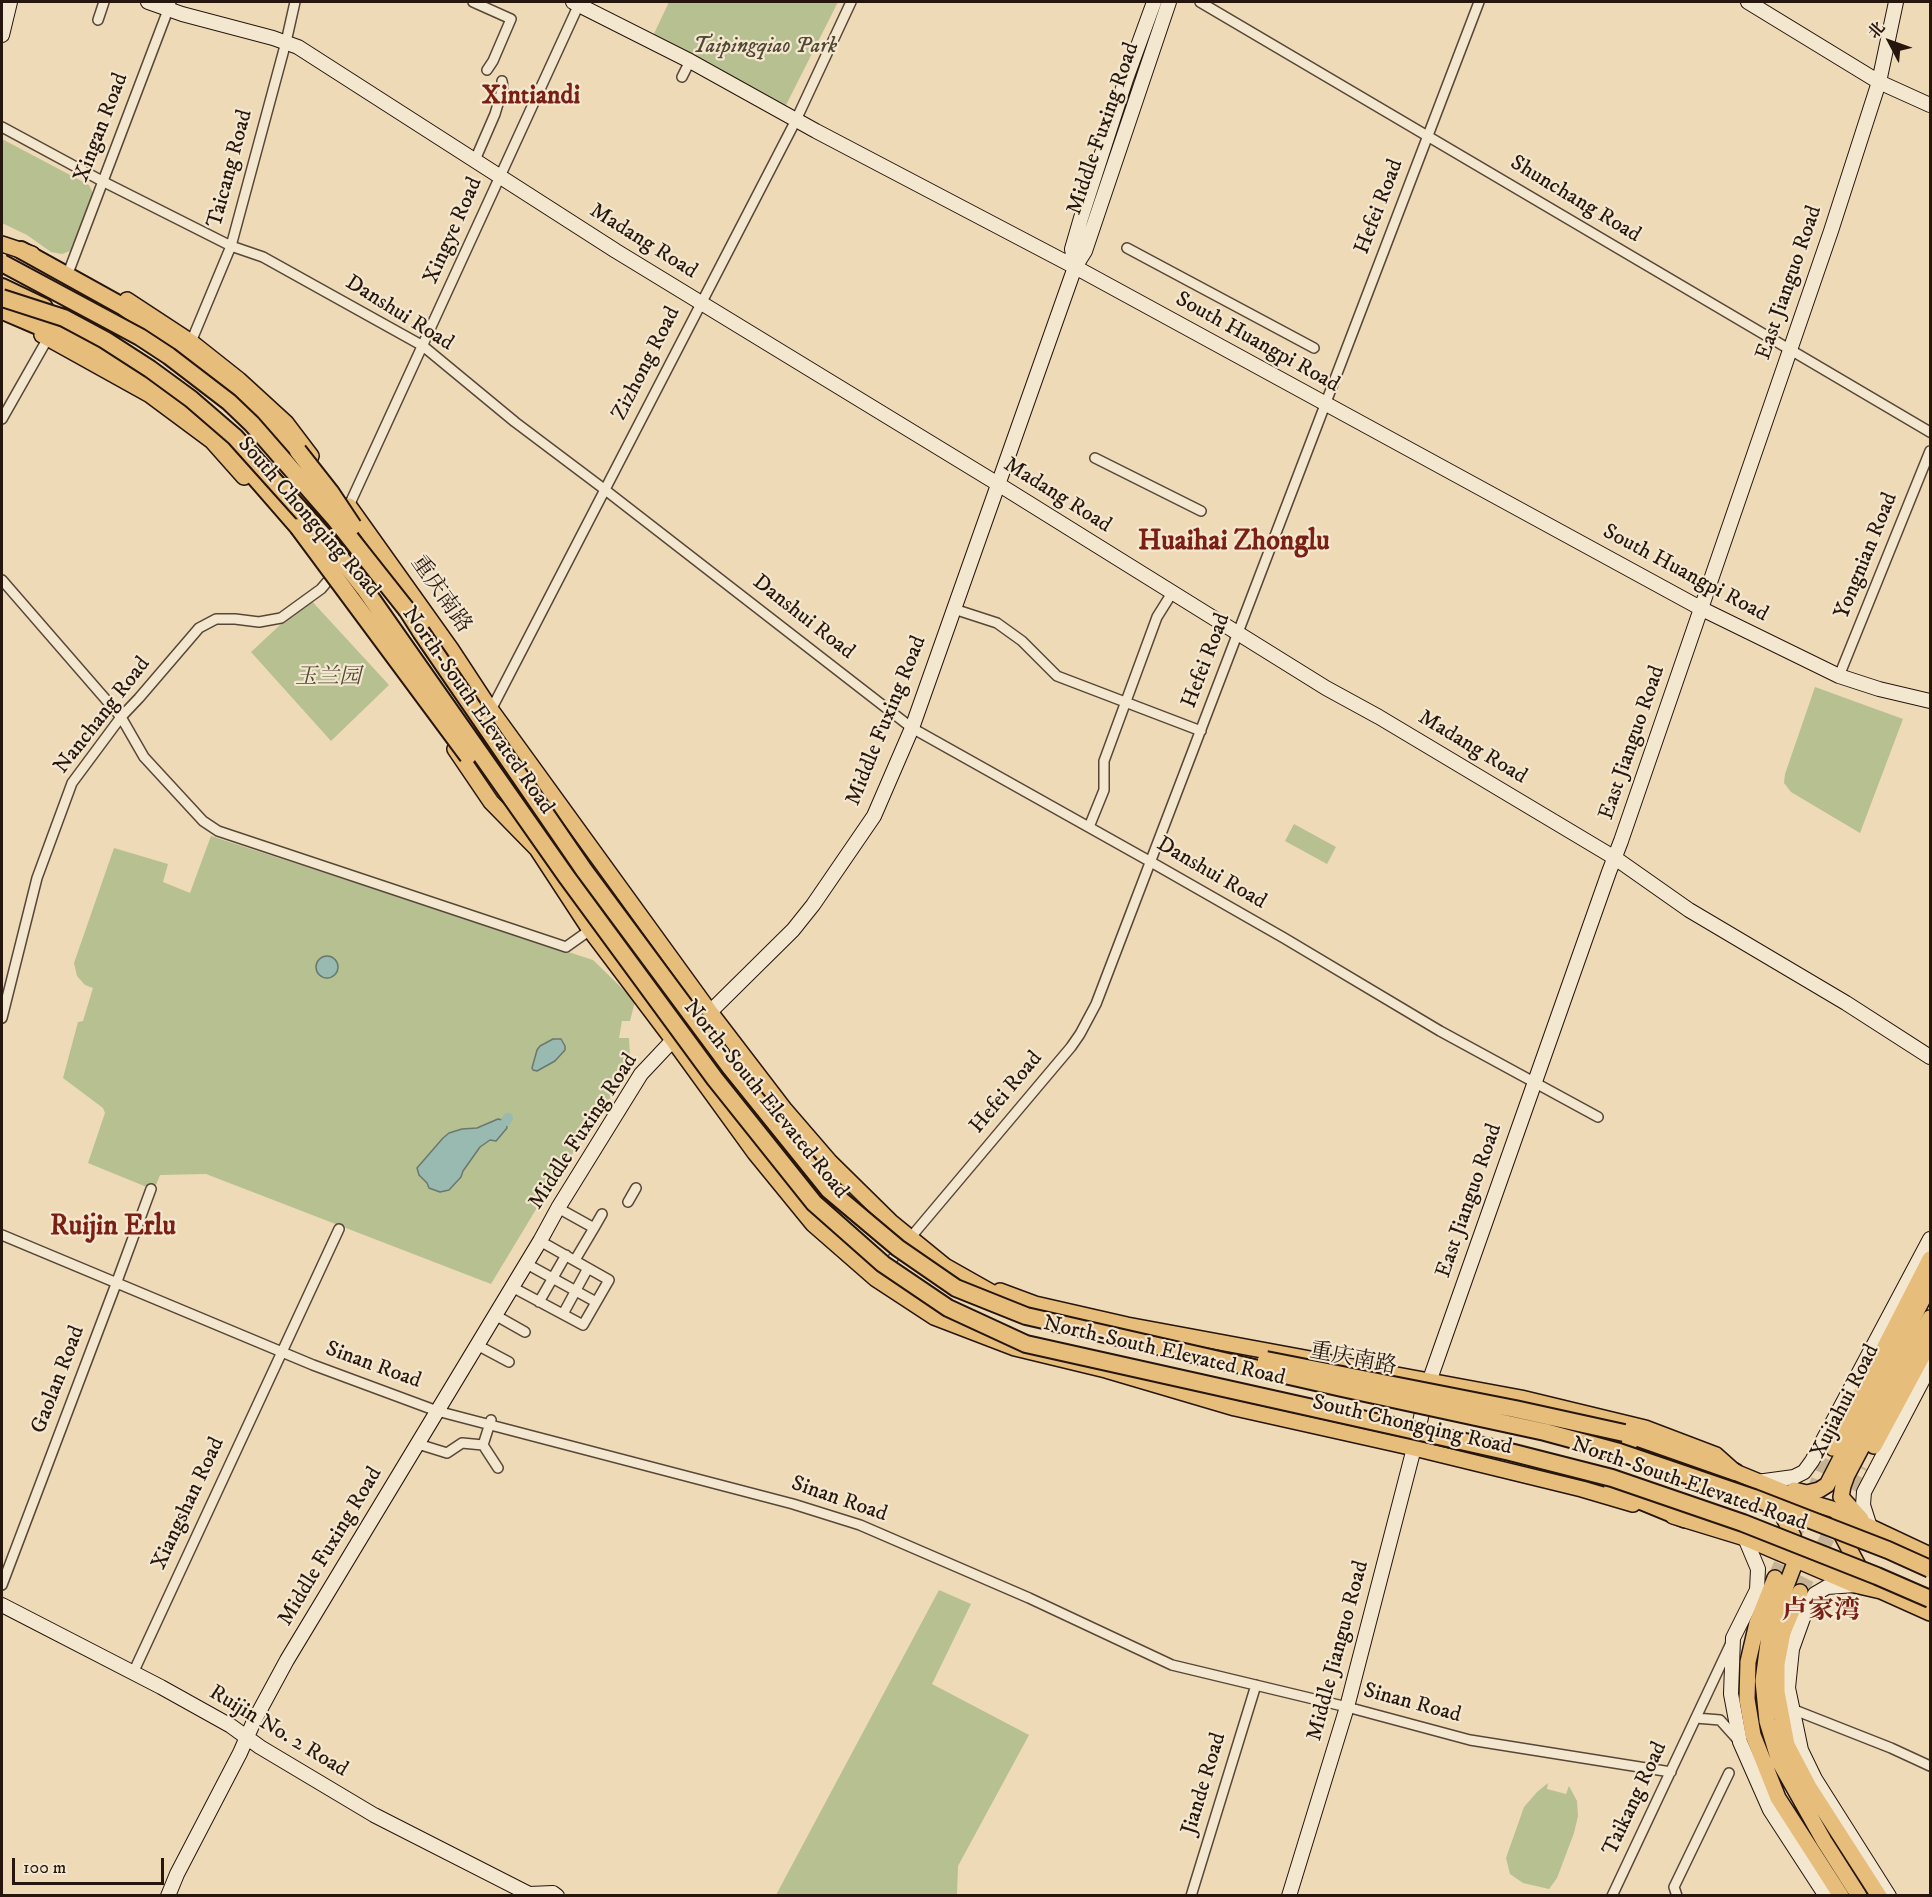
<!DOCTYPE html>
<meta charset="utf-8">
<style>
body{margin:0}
#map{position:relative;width:1932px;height:1897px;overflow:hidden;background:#eedab7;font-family:"IM FELL DW Pica","Noto Serif SC",serif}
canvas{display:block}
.frame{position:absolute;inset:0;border:3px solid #26160d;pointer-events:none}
.north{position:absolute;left:1860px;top:12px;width:60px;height:60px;-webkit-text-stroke:4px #f4e7d0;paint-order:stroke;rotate:311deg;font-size:16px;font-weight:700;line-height:24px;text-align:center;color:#26160d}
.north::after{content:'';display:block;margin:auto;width:21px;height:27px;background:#26160d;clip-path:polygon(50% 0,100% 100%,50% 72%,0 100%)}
.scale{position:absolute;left:12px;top:1858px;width:152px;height:27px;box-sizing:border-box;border:3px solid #26160d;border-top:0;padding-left:8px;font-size:18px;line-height:21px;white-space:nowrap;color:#26160d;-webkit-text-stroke:4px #f4e7d0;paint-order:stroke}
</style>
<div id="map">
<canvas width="1932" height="1897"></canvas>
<div class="frame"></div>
<div class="north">北</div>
<div class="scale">100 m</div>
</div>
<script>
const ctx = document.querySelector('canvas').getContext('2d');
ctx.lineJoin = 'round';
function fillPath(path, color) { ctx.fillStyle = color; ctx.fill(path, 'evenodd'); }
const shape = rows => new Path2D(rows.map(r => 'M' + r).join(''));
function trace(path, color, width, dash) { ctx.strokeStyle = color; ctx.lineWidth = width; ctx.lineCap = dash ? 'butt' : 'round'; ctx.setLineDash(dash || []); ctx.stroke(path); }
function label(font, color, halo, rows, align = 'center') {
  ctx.font = font + ' "IM FELL DW Pica","Noto Serif SC",serif'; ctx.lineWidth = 4.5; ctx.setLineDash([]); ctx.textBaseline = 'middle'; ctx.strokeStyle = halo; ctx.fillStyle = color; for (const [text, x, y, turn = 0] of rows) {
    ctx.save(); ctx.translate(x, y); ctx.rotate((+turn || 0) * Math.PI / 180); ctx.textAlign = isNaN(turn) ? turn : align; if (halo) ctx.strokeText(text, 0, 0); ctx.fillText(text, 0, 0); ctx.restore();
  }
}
fillPath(shape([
 [669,2,838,2,784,109,651,40],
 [2,139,89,185,94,195,70,251,62,254,51,252,27,235,2,223],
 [309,598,389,685,331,741,251,652],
 [1815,687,1903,719,1860,833,1791,792,1784,783,1785,774],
 [1294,824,1336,847,1327,864,1285,841],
 [211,836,593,960,635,1001,630,1021,622,1021,619,1038,629,1038,630,1057,610,1098,544,1196,491,1284,206,1174,160,1175,154,1190,88,1163,105,1113,103,1108,63,1078,78,1022,83,1021,93,988,85,985,77,976,74,963,114,848,168,864,163,882,190,893],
 [939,1590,971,1604,932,1684,1029,1735,958,1866,957,1895,776,1895],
 [1548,1783,1547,1789,1566,1794,1569,1786,1577,1801,1578,1816,1574,1833,1557,1878,1549,1889,1523,1883,1510,1874,1506,1858,1524,1807,1537,1792]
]), '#b6c090');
const water = shape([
 '316 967a11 11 0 1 1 22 0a11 11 0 1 1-22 0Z',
 [553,1039,561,1039,565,1046,565,1050,555,1061,537,1071,533,1070,532,1068,537,1050,540,1046,553,1039],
 [498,1119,506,1121,507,1128,496,1141,490,1140,480,1147,463,1171,461,1177,449,1190,440,1192,429,1188,427,1183,419,1175,417,1168,443,1138,449,1133,462,1129,477,1128,498,1119]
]);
fillPath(water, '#99bab1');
trace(water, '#6b786f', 1.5);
trace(shape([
 [506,1121,508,1118]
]), '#99bab1', 10);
trace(shape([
 [1775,1578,1833,1448],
 [1800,1592,1863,1467]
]), '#c6b395', 15, [15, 8]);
const street = shape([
 [473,2,511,19,493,61,487,70],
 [1200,2,1930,432],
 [98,20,104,2],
 [682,77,690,61],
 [2,127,102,181,231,246,263,257,423,346,515,422,604,489,912,728,1151,862,1284,938,1440,1031,1598,1117],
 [475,160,495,114,503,87,502,81],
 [1127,248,1314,348],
 [70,268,171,2],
 [191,342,231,246,286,42,295,2],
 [2,419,48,338],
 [1095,458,1201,511],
 [347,510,580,2],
 [2,580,121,717,144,757,203,821,218,831,566,947,590,930],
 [954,609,997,623,1022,641,1057,676,1201,731],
 [1839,676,1930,451],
 [491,710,796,120,851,2],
 [1089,827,1104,790,1104,761,1157,617,1172,593],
 [2,1018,37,878,72,783,121,717,139,698,199,628,216,619,235,619,259,622,281,618,321,589,333,575,334,570],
 [628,1202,636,1188],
 [558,1208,594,1228,602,1214],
 [2,1235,313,1365,437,1411,793,1504,860,1525,1029,1598,1172,1665,1347,1707,1470,1740,1671,1772],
 [575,1260,594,1228],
 [525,1263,596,1302],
 [884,1269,1071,1047,1080,1034,1096,1004,1479,2],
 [512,1287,583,1325,609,1280,540,1241],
 [539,1302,566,1255],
 [563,1314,588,1268],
 [495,1315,525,1332],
 [477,1345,509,1362],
 [418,1444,447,1453,462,1443,483,1445,498,1468],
 [483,1445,491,1420],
 [2,1585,116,1284,151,1189],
 [133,1673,339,1229],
 [1792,1709,1891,1748,1930,1766],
 [1696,1718,1720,1720,1738,1740],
 [1191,1896,1256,1685],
 [1612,1896,1731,1643],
 [1677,1896,1674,1887,1729,1773]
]);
const secondary = shape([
 [148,2,182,14,273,38,298,47,616,251,998,484,1326,688,1379,717,1615,858,1689,910,1846,1003,1930,1057],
 [573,2,690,61,816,131,1075,267,1702,609,1839,676,1879,689,1930,701],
 [1748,2,1879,82,1930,105],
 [2,35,10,2],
 [1075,267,1072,249,1081,218,1126,79,1154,2],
 [1757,1482,1794,1477,1804,1472,1812,1461,1930,1239],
 [1870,1527,1863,1505,1864,1492,1930,1366],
 [1745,1538,1758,1569,1757,1590,1733,1638,1731,1694,1740,1742,1770,1810,1826,1896],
 [1855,1585,1827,1587,1815,1594,1807,1607,1792,1649,1788,1688,1801,1750,1815,1779,1889,1896],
 [2,1605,161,1687,231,1726,260,1747,374,1815,533,1896],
 [529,1894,553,1893,557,1896],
 [168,1896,177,1874,240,1753,254,1721,287,1660,540,1241,558,1208,641,1074,673,1040,710,1012,793,930,813,905,874,816,912,728,1075,267,1085,251,1169,2],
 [1289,1896,1347,1707,1414,1448,1429,1382,1609,872,1621,841,1831,231,1879,82,1896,2]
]);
const primary = shape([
 [2,244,32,254],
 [127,300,191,342,239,380,286,423,311,456],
 [42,335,150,395,212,441,244,477],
 [349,506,451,649,491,710,710,1012,785,1110,829,1161,891,1222,945,1266,1007,1301],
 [455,749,491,802,537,849,590,930,673,1040,755,1153,813,1224,876,1279,934,1317,1015,1348,1106,1370,1235,1408,1414,1448,1582,1489,1633,1504],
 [1000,1291,1035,1304,1127,1325,1521,1398,1645,1428,1716,1455,1735,1472,1808,1502,1832,1509,1930,1555],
 [1554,1427,1630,1443],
 [1874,1446,1930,1342],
 [1833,1448,1930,1259],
 [1794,1490,1807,1493,1819,1490,1827,1485,1930,1285],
 [1773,1502,1783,1516,1793,1536,1796,1551,1796,1560,1770,1628,1763,1681,1767,1721,1779,1761,1824,1841,1859,1896],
 [1673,1516,1745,1538,1855,1585,1881,1591,1930,1613],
 [1861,1519,1841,1497,1843,1486,1847,1475,1930,1318],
 [1836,1524,1863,1575],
 [1775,1578,1757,1623,1748,1662,1747,1699,1753,1735,1778,1798,1841,1896],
 [1800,1592,1783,1632,1777,1664,1777,1692,1787,1745,1809,1787,1879,1896]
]);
const highway = shape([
 [21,250,122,306,173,341,221,378,262,413,298,451],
 [2,287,44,307],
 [3,311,52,332,85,348,155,389,192,416,231,450,298,527],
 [407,610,421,632],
 [1624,1433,1735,1472],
 [1612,1489,1685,1519]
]);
trace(street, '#584738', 12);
trace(secondary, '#26160d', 16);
trace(primary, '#26160d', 18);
trace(highway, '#26160d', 20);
trace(street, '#f4e7d0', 9);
trace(secondary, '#f4e7d0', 14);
trace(primary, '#e7bd7c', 15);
trace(highway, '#e7bd7c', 16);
const highwayBridge = shape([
 [2,263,140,337,169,356,229,402,252,424,335,519,407,610],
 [2,298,64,318,105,340,150,369,191,399,235,437,322,534,364,588,566,876,715,1079,814,1203,883,1264,948,1308,1026,1344,1510,1452,1612,1478,1743,1523,1877,1576,1930,1599],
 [298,451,331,493,353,526],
 [298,527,468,756],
 [421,632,584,870,730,1067,829,1190,898,1248,956,1288,1026,1316,1342,1388,1545,1432,1619,1452,1754,1498,1888,1550,1930,1569],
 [1266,1360,1515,1409,1624,1433]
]);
trace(highwayBridge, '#26160d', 20, []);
trace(highwayBridge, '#e7bd7c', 16);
label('italic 22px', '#514934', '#f4e7d0', [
 ["Taipingqiao Park",765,47],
 ["玉兰园",328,678]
]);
label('22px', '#26160d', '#f4e7d0', [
 ["Xingan Road",102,128,-69],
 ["Middle Fuxing Road",1104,129,-71],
 ["Taicang Road",231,169,-75],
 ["Shunchang Road",1575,200,31],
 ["Hefei Road",1380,207,-69],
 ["Xingye Road",454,231,-66],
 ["Madang Road",643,242,32],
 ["East Jianguo Road",1790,283,-71],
 ["Danshui Road",399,314,32],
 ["South Huangpi Road",1257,343,29],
 ["Zizhong Road",647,364,-63],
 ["Madang Road",1057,496,32],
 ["South Chongqing Road",308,518,49],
 ["Yongnian Road",1867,556,-68],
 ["South Huangpi Road",1685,574,28],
 ["重庆南路",440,595,55],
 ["Danshui Road",803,618,38],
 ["Hefei Road",1207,661,-69],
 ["North-South Elevated Road",477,711,55],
 ["Nanchang Road",103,716,-52],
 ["Middle Fuxing Road",887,721,-68],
 ["East Jianguo Road",1633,743,-71],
 ["Madang Road",1472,748,31],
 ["Danshui Road",1211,874,30],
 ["Hefei Road",1007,1093,-50],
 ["North-South Elevated Road",765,1100,51],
 ["Middle Fuxing Road",584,1132,-57],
 ["East Jianguo Road",1470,1201,-71],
 ["North-South Elevated Road",1164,1352,13],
 ["重庆南路",1353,1360,11],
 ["Sinan Road",373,1366,20],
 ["Gaolan Road",59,1380,-69],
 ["Xujiahui Road",1846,1402,-63],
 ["South Chongqing Road",1412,1426,13],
 ["North-South Elevated Road",1689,1485,19],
 ["Sinan Road",839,1500,19],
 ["Xiangshan Road",189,1504,-65],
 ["Middle Fuxing Road",331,1547,-59],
 ["Middle Jianguo Road",1339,1651,-75],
 ["Sinan Road",1412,1704,15],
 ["Ruijin No. 2 Road",278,1732,31],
 ["Jiande Road",1205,1784,-73],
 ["Taikang Road",1636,1799,-65]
]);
label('bold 26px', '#7a1f14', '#f4e7d0', [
 ["Xintiandi",531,98],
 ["卢家湾",1821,1613]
]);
label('bold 28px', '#7a1f14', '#f4e7d0', [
 ["Huaihai Zhonglu",1234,543],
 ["Ruijin Erlu",113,1228]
]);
</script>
